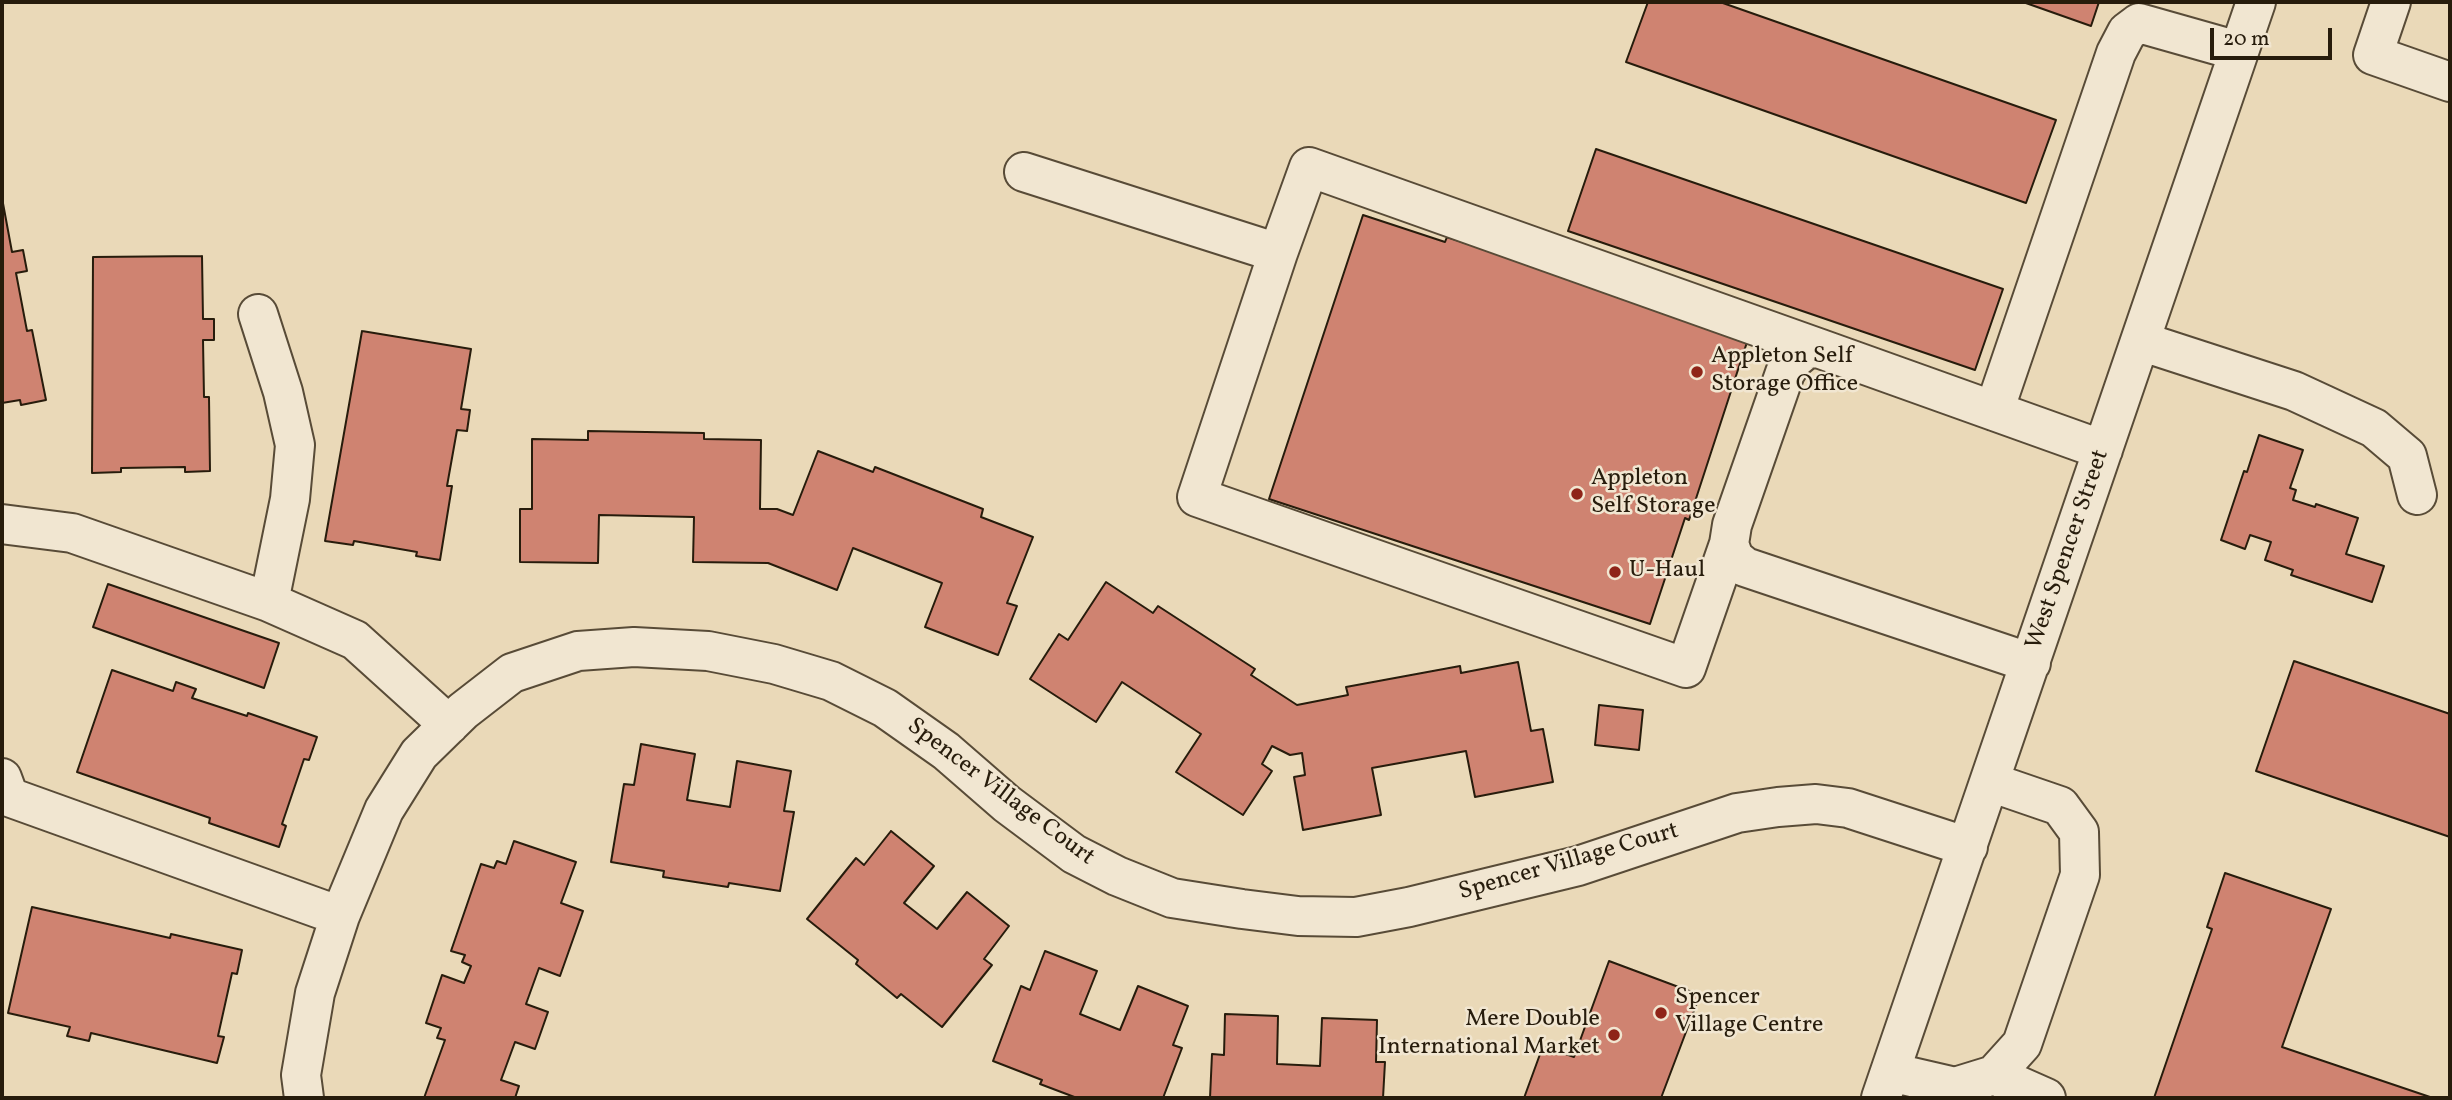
<!DOCTYPE html>
<style>
body{margin:0}
#map{position:relative;width:2452px;height:1100px;overflow:hidden;background:#ead9b8;font-family:Vollkorn,serif}
canvas{display:block}
.frame{position:absolute;inset:0;border:4px solid #271c0c;pointer-events:none}
.scale{position:absolute;left:2210px;top:28px;width:122px;height:32px;box-sizing:border-box;border:4px solid #271c0c;border-top:0;padding-left:9px;font-size:21px;line-height:24px;white-space:nowrap;color:#271c0c;-webkit-text-stroke:5px #f1e6d1;paint-order:stroke}
</style>
<div id="map">
<canvas width="2452" height="1100"></canvas>
<div class="frame"></div>
<div class="scale">20 m</div>
</div>
<script>
const ctx = document.querySelector('canvas').getContext('2d');
ctx.lineJoin = 'round';
function fillPath(path, color) { ctx.fillStyle = color; ctx.fill(path, 'evenodd'); }
const shape = rows => new Path2D(rows.map(r => 'M' + r).join(''));
function trace(path, color, width, dash) { ctx.strokeStyle = color; ctx.lineWidth = width; ctx.lineCap = dash ? 'butt' : 'round'; ctx.setLineDash(dash || []); ctx.stroke(path); }
function label(font, color, halo, rows, align = 'center') {
  ctx.font = font + ' Vollkorn,serif'; ctx.lineWidth = 5; ctx.setLineDash([]); ctx.textBaseline = 'middle'; ctx.strokeStyle = halo; ctx.fillStyle = color; for (const [text, x, y, turn = 0] of rows) {
    ctx.save(); ctx.translate(x, y); ctx.rotate((+turn || 0) * Math.PI / 180); ctx.textAlign = isNaN(turn) ? turn : align; if (halo) ctx.strokeText(text, 0, 0); ctx.fillText(text, 0, 0); ctx.restore();
  }
}
const building = shape([
 [1648,2,1720,2,2056,120,2026,203,1626,62,1648,2],
 [2023,2,2099,2,2091,26,2023,2],
 [1596,149,2003,289,1975,370,1568,231,1596,149],
 [2,198,12,252,23,250,27,271,16,273,27,331,32,330,46,400,21,405,20,400,2,403,2,198],
 [1363,215,1445,242,1447,237,1749,336,1689,520,1685,518,1650,624,1269,499,1363,215],
 [202,256,203,319,214,319,214,340,203,340,204,397,209,397,210,471,185,472,185,467,121,468,121,472,92,473,93,257,202,256],
 [362,331,471,349,461,409,470,410,467,431,457,430,447,486,452,486,440,560,416,556,417,552,354,541,353,545,325,541,362,331],
 [588,431,704,433,704,439,761,440,760,509,777,509,793,515,818,451,873,472,875,467,983,509,981,517,1033,537,1007,603,1017,606,998,655,925,627,942,583,853,548,837,590,768,563,693,562,694,517,599,515,598,563,520,562,520,509,532,509,532,439,588,440,588,431],
 [2259,435,2303,450,2290,488,2296,490,2293,500,2315,507,2316,504,2358,518,2346,554,2384,566,2372,602,2291,575,2293,570,2265,560,2271,542,2250,535,2245,549,2221,540,2244,471,2247,472,2259,435],
 [1106,582,1153,613,1158,606,1255,669,1251,675,1297,705,1348,695,1346,687,1460,666,1461,673,1518,662,1531,731,1543,729,1553,782,1475,797,1466,751,1372,768,1381,815,1303,830,1294,777,1305,775,1302,753,1290,755,1272,746,1262,764,1272,771,1243,815,1176,772,1201,734,1122,682,1096,722,1030,679,1059,634,1068,640,1106,582],
 [108,584,279,643,264,688,93,627,108,584],
 [2294,661,2450,714,2450,837,2256,771,2294,661],
 [112,670,173,691,176,682,196,689,192,698,247,716,248,713,317,737,309,760,304,759,282,824,286,826,279,847,209,823,210,818,77,772,112,670],
 [1599,705,1643,710,1639,750,1595,745,1599,705],
 [641,744,695,754,687,800,730,807,737,761,791,771,784,811,794,812,780,891,729,883,728,887,663,877,664,871,611,862,624,784,634,785,641,744],
 [891,831,934,866,904,903,937,929,967,892,1009,926,984,959,992,965,942,1027,901,994,897,998,856,964,858,960,807,919,856,858,864,865,891,831],
 [514,841,576,862,561,903,583,911,560,976,539,968,526,1004,548,1012,535,1049,515,1042,501,1080,519,1086,515,1098,424,1098,445,1040,437,1038,441,1028,426,1023,442,975,464,983,471,966,462,962,465,955,451,951,481,864,494,868,497,861,506,864,514,841],
 [2225,873,2331,909,2282,1047,2433,1098,2154,1098,2212,929,2207,927,2225,873],
 [32,907,170,938,171,934,242,950,237,974,232,973,218,1036,224,1037,217,1063,91,1033,89,1041,67,1036,70,1027,8,1013,32,907],
 [1045,951,1097,971,1080,1014,1120,1030,1138,986,1188,1006,1173,1045,1182,1048,1163,1098,1077,1098,1040,1084,1042,1080,993,1061,1021,986,1030,990,1045,951],
 [1609,961,1700,995,1661,1098,1524,1098,1543,1046,1574,1057,1609,961],
 [1225,1014,1278,1016,1277,1064,1320,1066,1322,1018,1377,1020,1376,1062,1385,1062,1383,1098,1210,1098,1212,1054,1224,1055,1225,1014]
]);
fillPath(building, '#cf8371');
trace(building, '#271c0c', 2);
const minor = shape([
 [2391,2,2373,55,2450,82],
 [1024,172,1278,253,1309,167,1818,348],
 [1278,253,1197,497,1686,668,1729,544],
 [258,314,283,392,295,445,290,499,269,602],
 [2140,341,2294,391,2374,428,2407,456,2417,495],
 [1994,411,2116,53,2127,32,2139,23,2238,51],
 [2,524,72,533,269,602,355,640,449,725],
 [2031,663,1745,567,1734,558,1729,544,1732,525,1785,373,1794,359,1806,349,1818,348,2103,450],
 [2,778,9,797,340,916],
 [1890,1072,1955,1087,1994,1075,2022,1044,2080,875,2079,832,2060,806,1990,782],
 [1994,1075,2046,1098],
 [304,1098,301,1075,315,993,340,916,384,810,419,754,463,711,512,673,578,651,634,647,708,651,774,664,831,681,885,708,946,751,1007,804,1074,854,1117,876,1172,898,1242,909,1298,916,1356,917,1409,907,1578,866,1737,813,1778,807,1816,804,1848,808,1968,847],
 [1881,1098,2256,2]
]);
trace(minor, '#584b37', 42);
trace(minor, '#f1e6d1', 38);
for (const [x, y, r, color] of [
 [1697,372,7,"#8f2418"],
 [1577,494,7,"#8f2418"],
 [1615,572,7,"#8f2418"],
 [1661,1013,7,"#8f2418"],
 [1614,1035,7,"#8f2418"]
]) { const dot = new Path2D(); dot.arc(x, y, r, 0, 2 * Math.PI); ctx.fillStyle = color; ctx.fill(dot); trace(dot, '#f1e6d1', 2.5); }
label('24px', '#271c0c', '#f1e6d1', [
 ["Appleton Self",1711,358],
 ["Storage Office",1711,386],
 ["Appleton",1591,480],
 ["Self Storage",1591,508],
 ["U-Haul",1629,572],
 ["Spencer",1675,999],
 ["Village Centre",1675,1027],
 ["Mere Double",1600,1021,"right"],
 ["International Market",1600,1049,"right"]
], 'left');
label('24px', '#271c0c', '#f1e6d1', [
 ["West Spencer Street",2069,550,-71],
 ["Spencer Village Court",1000,793,37],
 ["Spencer Village Court",1569,863,-16]
]);
</script>
